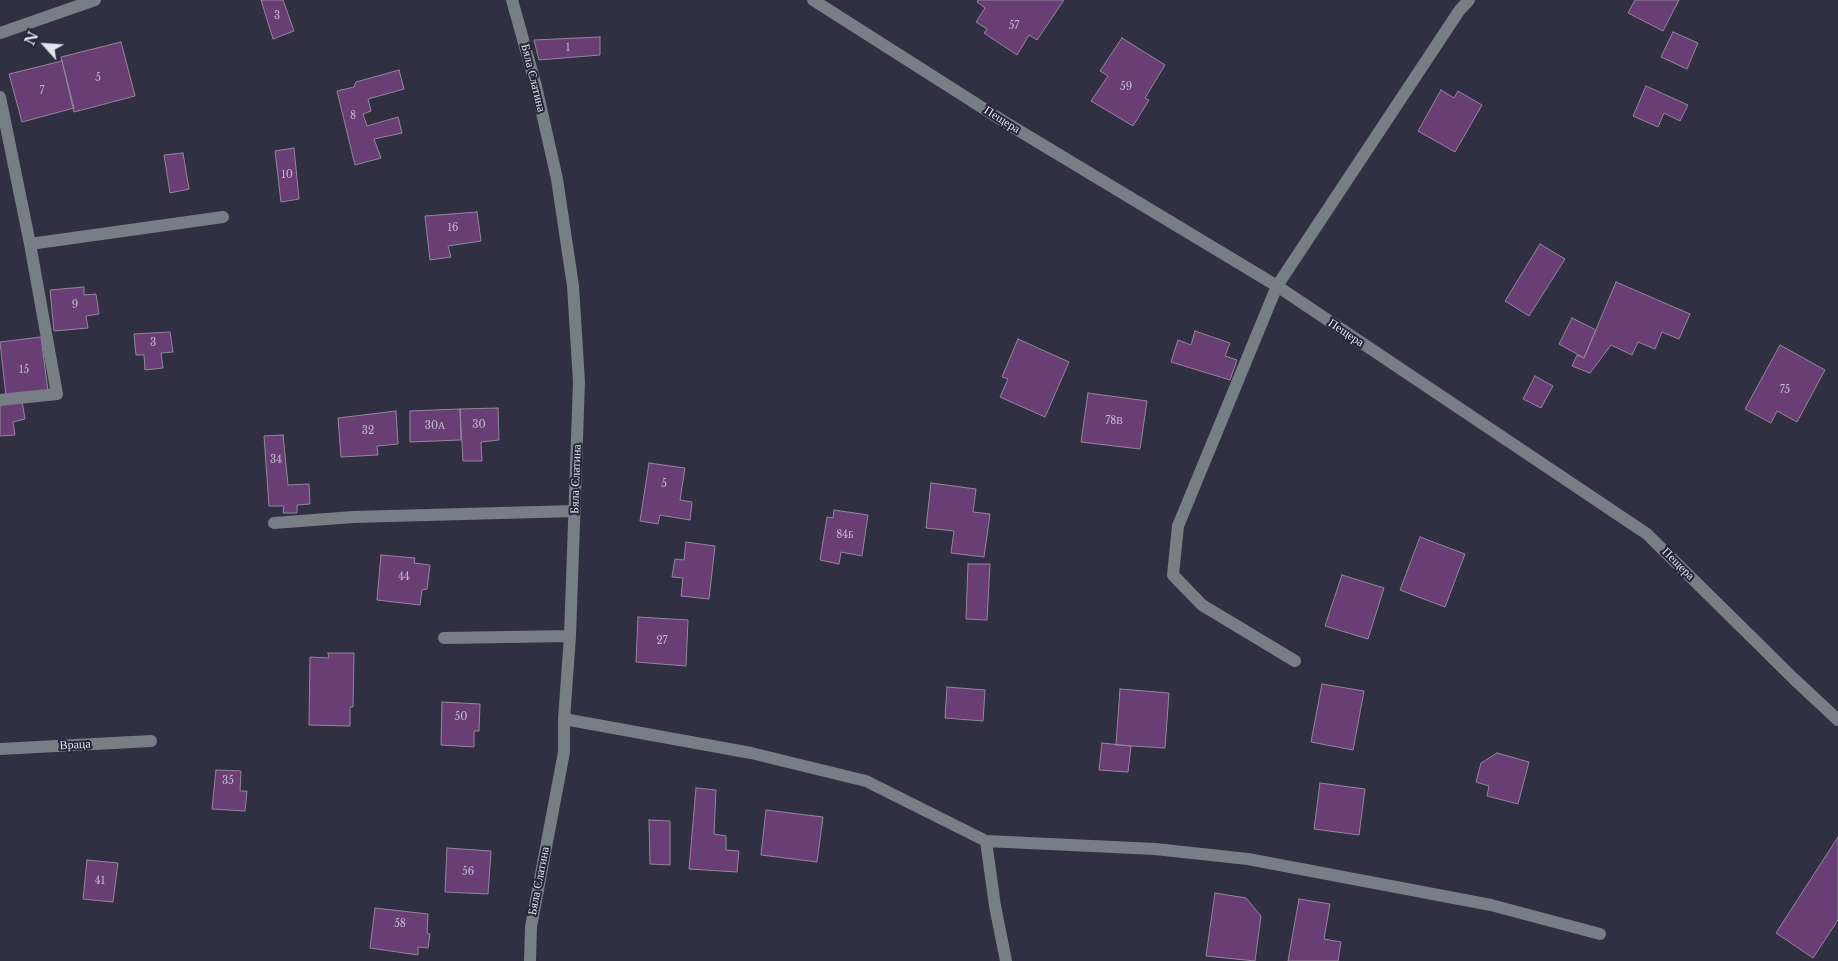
<!DOCTYPE html>
<meta charset="utf-8">
<style>
body{margin:0}
#map{position:relative;width:1838px;height:961px;overflow:hidden;background:#303042;font-family:"Libre Baskerville",serif}
canvas{display:block}
.north{position:absolute;left:20px;top:20px;width:50px;height:50px;-webkit-text-stroke:4px #262638;paint-order:stroke;rotate:296deg;font-size:14px;font-weight:700;line-height:20px;text-align:center;color:#e2e3ef}
.north::after{content:'';display:block;margin:auto;width:18px;height:22px;background:#e2e3ef;clip-path:polygon(50% 0,100% 100%,50% 72%,0 100%)}
</style>
<div id="map">
<canvas width="1838" height="961"></canvas>
<div class="north">N</div>
</div>
<script>
const ctx = document.querySelector('canvas').getContext('2d');
ctx.lineJoin = 'round';
function fillPath(path, color) { ctx.fillStyle = color; ctx.fill(path, 'evenodd'); }
const shape = rows => new Path2D(rows.map(r => 'M' + r).join(''));
function trace(path, color, width, dash) { ctx.strokeStyle = color; ctx.lineWidth = width; ctx.lineCap = dash ? 'butt' : 'round'; ctx.setLineDash(dash || []); ctx.stroke(path); }
function label(font, color, halo, rows, align = 'center') {
  ctx.font = font + ' "Libre Baskerville",serif'; ctx.lineWidth = 4; ctx.setLineDash([]); ctx.textBaseline = 'middle'; ctx.strokeStyle = halo; ctx.fillStyle = color; for (const [text, x, y, turn = 0] of rows) {
    ctx.save(); ctx.translate(x, y); ctx.rotate((+turn || 0) * Math.PI / 180); ctx.textAlign = isNaN(turn) ? turn : align; if (halo) ctx.strokeText(text, 0, 0); ctx.fillText(text, 0, 0); ctx.restore();
  }
}
const building = shape([
 [261,0,283,0,294,31,273,39,261,0],
 [978,0,1064,0,1037,40,1029,35,1017,55,984,33,987,29,976,22,985,8,977,2,978,0],
 [1635,0,1679,0,1663,31,1628,13,1635,0],
 [1673,32,1698,43,1687,69,1661,57,1673,32],
 [600,37,600,55,539,60,534,40,600,37],
 [1122,38,1165,65,1145,98,1149,100,1133,126,1091,101,1108,76,1100,71,1122,38],
 [121,42,135,96,74,112,61,57,121,42],
 [62,61,74,108,22,122,9,74,62,61],
 [399,70,404,89,368,99,371,111,363,114,367,126,398,117,402,133,374,139,381,158,355,165,337,91,354,87,356,82,399,70],
 [1646,86,1688,105,1680,121,1664,113,1658,127,1633,116,1646,86],
 [1441,90,1454,98,1458,91,1482,105,1455,152,1418,131,1441,90],
 [294,148,299,199,281,202,275,151,294,148],
 [183,153,189,189,170,193,164,155,183,153],
 [477,212,481,241,448,246,451,257,430,260,425,216,477,212],
 [1540,244,1565,259,1529,316,1505,301,1540,244],
 [1616,282,1690,314,1679,339,1662,332,1655,349,1638,342,1632,355,1611,345,1590,373,1572,366,1577,355,1584,358,1616,282],
 [84,287,84,295,96,294,99,314,86,316,88,328,54,331,50,290,84,287],
 [1572,318,1596,330,1584,358,1559,344,1572,318],
 [1195,331,1230,343,1225,356,1237,360,1230,380,1171,362,1178,340,1191,345,1195,331],
 [170,332,173,352,161,353,163,368,145,370,144,355,136,355,134,334,170,332],
 [41,337,48,391,6,396,0,342,41,337],
 [1018,339,1069,362,1045,417,1000,397,1008,379,1002,377,1018,339],
 [1780,345,1825,370,1797,422,1777,411,1771,423,1745,409,1780,345],
 [1535,376,1553,386,1541,408,1523,399,1535,376],
 [1088,393,1147,401,1140,449,1081,442,1088,393],
 [22,401,25,419,13,422,15,435,0,436,0,404,22,401],
 [498,408,499,440,481,442,482,461,463,461,460,409,498,408],
 [460,409,461,440,410,442,410,411,460,409],
 [396,411,398,444,377,446,378,455,341,457,338,418,396,411],
 [283,435,288,485,309,484,310,504,297,505,297,513,283,513,284,506,269,506,264,436,283,435],
 [649,463,685,468,680,500,692,502,690,520,660,515,658,524,640,521,649,463],
 [931,483,976,489,973,512,990,514,984,557,951,553,954,531,926,528,931,483],
 [834,510,868,515,862,556,841,552,839,564,820,560,827,517,833,518,834,510],
 [1420,537,1465,554,1445,607,1400,590,1420,537],
 [686,542,715,546,709,599,681,596,683,578,672,577,675,559,684,560,686,542],
 [381,555,415,558,414,563,430,565,427,589,422,590,420,605,377,600,381,555],
 [968,564,990,564,987,620,966,619,968,564],
 [1342,575,1384,588,1368,639,1325,626,1342,575],
 [638,617,688,620,686,666,636,662,638,617],
 [328,653,354,653,353,707,350,707,350,726,309,725,310,657,329,658,328,653],
 [1322,684,1364,691,1353,750,1311,742,1322,684],
 [947,687,985,690,983,721,945,718,947,687],
 [1120,689,1169,693,1165,748,1116,745,1120,689],
 [442,702,480,704,479,731,474,731,474,747,441,745,442,702],
 [1102,743,1131,746,1128,772,1099,770,1102,743],
 [1497,753,1529,762,1518,804,1487,796,1489,786,1476,782,1481,763,1497,753],
 [216,770,241,771,240,791,247,791,245,811,212,809,216,770],
 [1320,783,1365,789,1359,835,1314,829,1320,783],
 [696,788,716,790,714,834,726,836,726,850,739,851,737,872,689,869,696,788],
 [766,810,823,817,817,862,761,855,766,810],
 [649,820,670,821,670,865,650,864,649,820],
 [1838,837,1838,920,1813,958,1776,933,1838,837],
 [447,848,491,851,488,894,445,892,447,848],
 [87,860,118,863,113,902,83,899,87,860],
 [1215,893,1246,898,1261,916,1255,961,1206,956,1215,893],
 [1299,899,1330,904,1324,939,1341,942,1338,961,1288,961,1299,899],
 [375,908,428,914,427,933,430,934,428,948,418,947,418,955,370,948,375,908]
]);
fillPath(building, '#693e75');
trace(building, '#948699', 1);
trace(shape([
 [512,0,536,86,557,179,573,286,579,382,570,636,564,719,564,752,531,927,530,961],
 [813,0,1008,124,1277,286,1647,534,1794,679,1838,720],
 [0,33,95,0],
 [0,97,30,244,57,394,0,400],
 [30,244,223,217],
 [274,523,353,517,575,511],
 [444,638,570,636],
 [1295,661,1202,605,1173,575,1178,526,1277,286,1459,11,1469,0],
 [564,719,751,753,866,781,986,841,995,906,1006,961],
 [0,749,151,741],
 [986,841,1155,849,1248,859,1491,905,1600,934]
]), '#777e86', 12);
label('10px', '#c4bad0', null, [
 ["3",277,16],
 ["57",1014,26],
 ["1",568,48],
 ["5",98,78],
 ["59",1126,87],
 ["7",42,91],
 ["8",353,116],
 ["10",287,175],
 ["16",453,228],
 ["9",75,305],
 ["3",153,343],
 ["15",24,370],
 ["75",1785,390],
 ["78В",1114,421],
 ["30",479,425],
 ["30А",435,426],
 ["32",368,431],
 ["34",276,460],
 ["5",664,484],
 ["84Б",845,535],
 ["44",404,577],
 ["27",662,641],
 ["50",461,717],
 ["35",228,781],
 ["56",468,872],
 ["41",100,881],
 ["58",400,924]
]);
label('12px', '#e2e3ef', '#262638', [
 ["Бяла Слатина",533,78,76],
 ["Пещера",1002,120,32],
 ["Пещера",1346,333,34],
 ["Бяла Слатина",576,479,-88],
 ["Пещера",1678,564,45],
 ["Враца",75,745,-3],
 ["Бяла Слатина",539,881,-79]
]);
</script>
